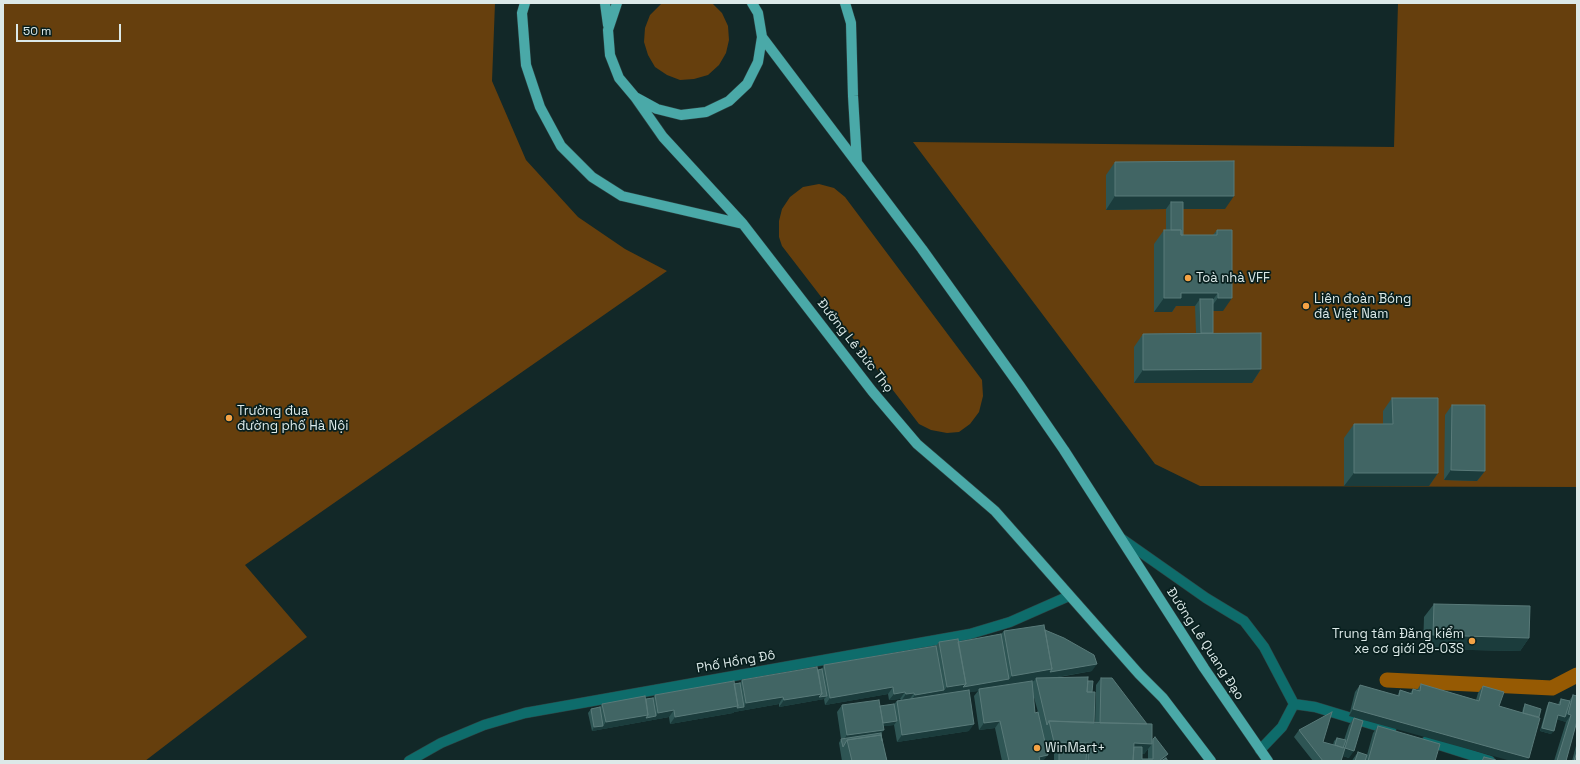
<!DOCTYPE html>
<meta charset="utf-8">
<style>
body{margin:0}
#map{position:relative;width:1580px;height:764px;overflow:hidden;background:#122828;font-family:"Space Grotesk",sans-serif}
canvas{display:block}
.frame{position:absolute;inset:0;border:4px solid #dce9e8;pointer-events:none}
.scale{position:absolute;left:16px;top:24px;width:105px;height:18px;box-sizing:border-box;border:2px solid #dce9e8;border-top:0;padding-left:5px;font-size:12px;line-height:14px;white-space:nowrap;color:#dce9e8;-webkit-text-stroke:3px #081f1e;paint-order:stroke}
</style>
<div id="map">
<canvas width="1580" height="764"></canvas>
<div class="frame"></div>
<div class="scale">50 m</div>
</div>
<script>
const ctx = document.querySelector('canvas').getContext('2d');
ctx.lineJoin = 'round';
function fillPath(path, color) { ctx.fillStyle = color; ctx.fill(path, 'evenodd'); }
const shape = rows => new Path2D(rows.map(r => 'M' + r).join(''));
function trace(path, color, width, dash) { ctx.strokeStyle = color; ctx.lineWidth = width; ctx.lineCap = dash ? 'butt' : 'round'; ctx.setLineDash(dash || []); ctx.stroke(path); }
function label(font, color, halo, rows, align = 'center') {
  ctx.font = font + ' "Space Grotesk",sans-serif'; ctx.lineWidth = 3.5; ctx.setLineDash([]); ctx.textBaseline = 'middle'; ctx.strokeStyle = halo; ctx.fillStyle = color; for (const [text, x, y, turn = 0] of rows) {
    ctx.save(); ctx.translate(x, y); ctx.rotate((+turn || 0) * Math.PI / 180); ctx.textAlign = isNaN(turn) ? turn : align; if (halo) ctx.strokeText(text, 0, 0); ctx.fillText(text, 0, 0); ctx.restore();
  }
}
fillPath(shape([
 [3,3,495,3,492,81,526,160,578,217,625,249,667,271,245,565,307,637,145,761,3,761],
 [662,3,712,3,722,13,728,26,729,40,726,53,719,65,708,75,694,79,680,80,667,75,655,67,648,55,644,42,645,28,650,15],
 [1398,3,1577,3,1577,487,1200,486,1155,464,913,142,1394,147],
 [819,184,834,188,845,197,982,380,983,396,979,412,970,424,959,432,947,433,931,430,919,424,782,246,779,237,779,221,782,209,790,197,803,187]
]), '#663f0d');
trace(shape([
 [1387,680,1552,688,1577,675]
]), '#965a03', 15);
const minor = shape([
 [1122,539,1206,598,1244,621,1264,647,1294,704],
 [1294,704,1315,707,1391,730],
 [1427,741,1490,761],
 [1260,750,1282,727,1294,704],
 [409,761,441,743,484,725,525,713,970,634,1010,622,1069,596]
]);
const major = shape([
 [525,3,522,13,526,65,540,107,561,146,592,177,622,196,743,224],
 [605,3,608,25],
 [617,3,608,30,610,55,619,78,635,97,657,109,681,115,706,112,729,101,747,84,758,62,762,37,758,13,752,3],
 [845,3,851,23,853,96,857,163],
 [762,37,922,249,1020,386,1064,450,1204,668,1268,761],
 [635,97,663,137,743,224,872,391,917,444,995,511,1139,674,1163,698,1211,761]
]);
trace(minor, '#2e4343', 11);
trace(major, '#2e4343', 11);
trace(minor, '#0e6c6b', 10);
trace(major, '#4aa9a8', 10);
fillPath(shape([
 [1115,162,1225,209,1183,209,1183,235,1213,235,1217,230,1223,311,1213,311,1213,333,1261,369,1252,383,1134,383,1134,347,1143,334,1196,333,1195,306,1176,306,1172,312,1154,312,1154,244,1164,230,1166,230,1166,209,1106,210,1106,175],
 [1392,398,1438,473,1429,486,1344,486,1344,438,1354,424,1383,424,1383,411],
 [1452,405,1485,471,1477,481,1444,480,1445,415],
 [1434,604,1529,638,1520,651,1423,649,1424,617],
 [1045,630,1092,671,1054,678,1088,681,1092,692,1094,723,1095,723,1096,685,1101,678,1152,741,1153,739,1168,761,1054,761,1054,752,1047,752,1043,761,1002,761,995,728,979,730,974,696,978,691,969,692,969,731,897,742,894,725,883,726,881,733,882,741,887,761,842,761,839,743,841,739,837,712,842,705,880,706,894,704,897,701,901,700,900,699,889,700,888,694,825,705,824,699,779,707,779,704,734,712,733,713,670,724,669,717,592,731,588,713,591,709,600,707,602,704,646,699,653,698,655,695,740,683,742,680,818,670,822,669,824,665,936,646,939,642,958,642,1001,634,1004,631],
 [1033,694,1038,712,1035,713],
 [1148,749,1148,759,1142,759,1142,754,1144,754],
 [1421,684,1476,700,1478,693,1483,686,1499,706,1522,713,1523,708,1525,704,1526,761,1349,716,1355,692,1360,685,1397,696,1400,690,1410,693,1413,689,1417,690],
 [1573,695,1577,696,1577,725,1576,724,1566,761,1554,761,1566,722,1557,719,1551,734,1540,731,1547,706,1549,702,1558,705,1559,702,1561,699,1569,701],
 [1354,718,1349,758,1343,756,1341,761,1313,761,1294,737,1299,730,1323,742,1333,745,1334,741,1337,738,1344,740,1349,725],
 [1378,726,1435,761,1352,761,1353,759,1358,752,1367,755,1373,733],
 [1577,742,1577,761,1572,761]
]), '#2e5554');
fillPath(shape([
 [1115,196,1234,196,1225,209,1171,209,1171,202,1166,209,1106,210],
 [1181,293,1218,293,1208,306,1200,299,1195,306,1176,306,1172,312,1154,312,1164,298],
 [1218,298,1232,298,1223,311,1208,311],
 [1261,369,1252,383,1134,383,1143,370],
 [1451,470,1485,471,1477,481,1444,480],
 [1354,473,1438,473,1429,486,1344,486],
 [1433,635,1529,638,1520,651,1423,649],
 [1097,664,1092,671,1045,679,1050,672],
 [1052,669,1045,679,1036,678,1034,681,980,691,979,689,978,691,910,702,915,695,944,690,947,687,966,684,1009,679,1012,676],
 [893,687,888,694,825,705,830,698],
 [905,692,900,699,889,700,894,694],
 [914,693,909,700,901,701,906,694],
 [822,694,827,696,824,699,779,707,784,700],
 [783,697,779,704,734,712,733,713,670,724,675,717,738,706,744,707,746,703],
 [1353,709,1529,758,1526,761,1511,761,1349,716],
 [674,710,669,717,592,731,594,727,603,726,606,722,648,715,656,716,658,713],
 [1568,714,1571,715,1566,722,1555,719,1558,715,1565,717],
 [897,721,894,725,877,727,880,724],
 [1000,721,995,728,979,730,984,723],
 [974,724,969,731,897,742,902,735],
 [1542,728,1554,731,1551,734,1540,731],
 [884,730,879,737,847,740,842,742,847,735],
 [1054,742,1089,743,1082,753,1059,745,1054,752,1047,752],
 [1134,743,1152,744,1144,754,1131,754],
 [1345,748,1354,751,1349,758,1340,755],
 [1168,754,1163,761,1159,761],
 [1048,755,1043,761,1036,761,1039,757]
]), '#1b3c3c');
const building = shape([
 [1234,161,1234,196,1115,196,1115,162,1234,161],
 [1171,202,1183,202,1183,235,1181,235,1181,230,1171,230,1171,202],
 [1164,230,1181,230,1181,235,1217,235,1217,230,1232,230,1232,298,1218,298,1218,293,1181,293,1181,298,1164,298,1164,230],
 [1200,299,1213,299,1213,333,1201,333,1200,299],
 [1261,333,1261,369,1143,370,1143,334,1261,333],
 [1392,398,1438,398,1438,473,1354,473,1354,424,1393,424,1392,398],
 [1452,405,1485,405,1485,471,1451,470,1452,405],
 [1434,604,1530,606,1529,638,1433,635,1434,604],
 [1044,625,1052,669,1012,676,1004,631,1044,625],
 [1045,630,1064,638,1094,655,1097,664,1050,672,1052,669,1045,630],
 [1001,634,1009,679,963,687,966,684,958,642,1001,634],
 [958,639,966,684,947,687,939,642,958,639],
 [936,646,944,690,915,695,914,693,906,694,905,692,894,694,893,687,830,698,824,665,936,646],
 [817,667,822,694,784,700,783,697,746,703,742,680,817,667],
 [822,669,827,696,819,697,822,694,818,670,822,669],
 [1088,677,1087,692,1095,692,1094,723,1049,721,1047,725,1036,678,1088,677],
 [1101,678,1112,678,1147,724,1100,723,1101,678],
 [734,681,738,706,675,717,674,710,658,713,655,695,734,681],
 [1032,681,1035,713,1038,712,1048,755,1039,757,1040,761,1009,761,1000,721,984,723,979,689,1032,681],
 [1088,681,1093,681,1092,692,1087,692,1088,681],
 [740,683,744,707,737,708,738,706,734,684,740,683],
 [1421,684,1479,701,1483,686,1504,692,1499,706,1540,718,1529,758,1353,709,1360,685,1399,696,1400,690,1412,694,1413,689,1420,691,1421,684],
 [969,690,974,724,902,735,897,701,969,690],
 [1573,695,1577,696,1577,721,1566,761,1557,761,1571,715,1568,714,1573,695],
 [645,696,648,715,606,722,602,704,645,696],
 [653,698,656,716,646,718,648,715,646,699,653,698],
 [1561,699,1570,701,1565,717,1558,715,1554,731,1542,728,1549,702,1560,705,1561,699],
 [879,700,884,730,847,735,842,705,879,700],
 [894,704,897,721,883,723,880,706,894,704],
 [1525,704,1541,709,1539,717,1523,713,1525,704],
 [600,707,603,726,594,727,591,709,600,707],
 [1332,712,1323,742,1345,748,1354,718,1363,721,1354,751,1345,748,1341,761,1323,761,1299,730,1332,712],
 [1049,721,1152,724,1152,744,1134,743,1133,761,1088,761,1089,743,1054,742,1049,721],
 [1378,726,1440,744,1435,761,1368,761,1378,726],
 [881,733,882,741,881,735,847,740,843,747,841,739,881,733],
 [881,735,887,761,852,761,847,740,881,735],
 [1155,737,1168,754,1159,761,1133,761,1134,747,1142,747,1142,759,1153,759,1153,739,1155,737],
 [1337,738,1346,740,1343,748,1335,745,1337,738],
 [1059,745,1087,746,1086,761,1059,761,1059,745],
 [1358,752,1367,755,1365,761,1355,761,1358,752],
 [1577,752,1577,761,1574,761,1577,752],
 [1484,757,1496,760,1496,761,1482,761,1484,757],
 [1166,758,1168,761,1161,761,1166,758]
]);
fillPath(building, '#416564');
trace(building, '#597a79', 1);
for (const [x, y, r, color] of [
 [1188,278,4,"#f5a345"],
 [1306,306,4,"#f5a345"],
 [229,418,4,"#f5a345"],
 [1472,641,4,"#f5a345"],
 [1037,748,4,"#f5a345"]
]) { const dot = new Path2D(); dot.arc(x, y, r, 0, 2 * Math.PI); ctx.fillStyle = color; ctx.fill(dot); trace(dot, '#081f1e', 1.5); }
label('13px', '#dce9e8', '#081f1e', [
 ["Toà nhà VFF",1196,278],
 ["Liên đoàn Bóng",1314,299],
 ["đá Việt Nam",1314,314],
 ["Trường đua",237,411],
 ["đường phố Hà Nội",237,426],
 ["Trung tâm Đăng kiểm",1464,634,"right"],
 ["xe cơ giới 29-03S",1464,649,"right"],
 ["WinMart+",1045,748]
], 'left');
label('13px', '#dce9e8', '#081f1e', [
 ["Đường Lê Đức Thọ",855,346,52],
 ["Đường Lê Quang Đạo",1205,644,57],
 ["Phố Hồng Đô",736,662,-10]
]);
</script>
